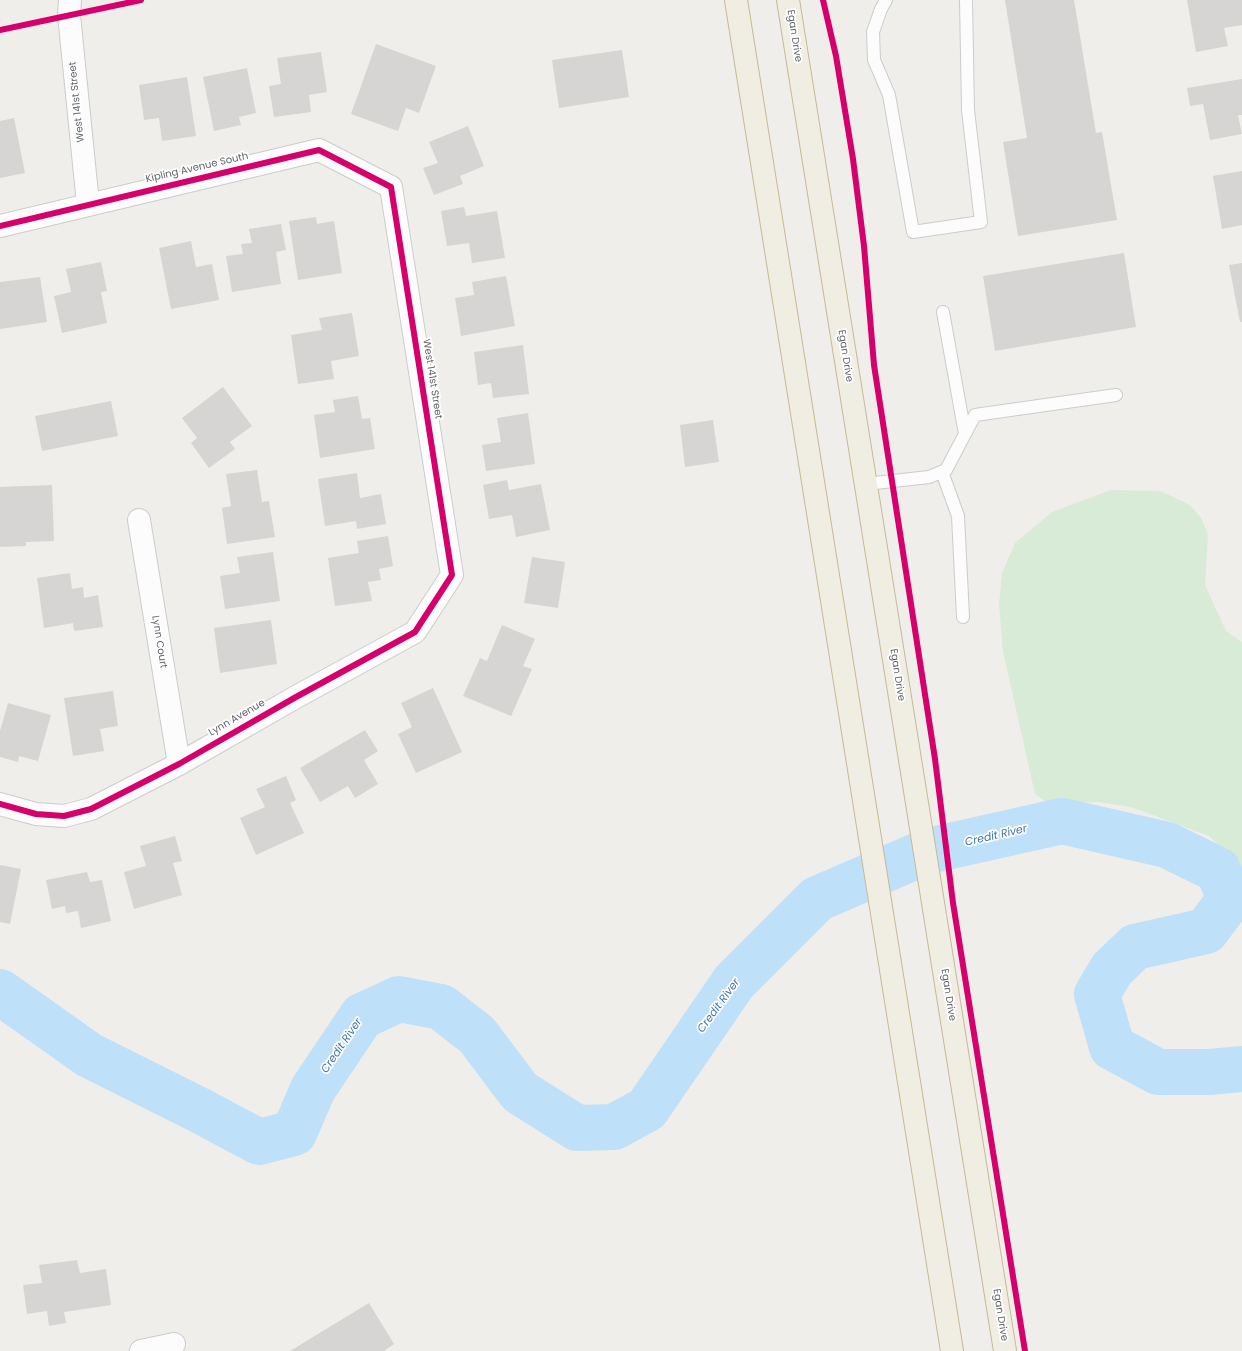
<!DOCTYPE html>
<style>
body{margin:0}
canvas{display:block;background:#efeeea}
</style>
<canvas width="1242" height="1351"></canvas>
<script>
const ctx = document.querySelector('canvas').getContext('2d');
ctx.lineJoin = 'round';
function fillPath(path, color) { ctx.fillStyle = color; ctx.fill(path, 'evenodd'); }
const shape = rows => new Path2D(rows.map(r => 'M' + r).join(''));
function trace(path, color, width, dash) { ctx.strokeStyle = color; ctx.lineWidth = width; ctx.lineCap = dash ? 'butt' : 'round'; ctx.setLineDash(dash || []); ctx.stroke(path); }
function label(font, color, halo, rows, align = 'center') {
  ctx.font = font + ' Poppins,sans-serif'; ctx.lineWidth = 3.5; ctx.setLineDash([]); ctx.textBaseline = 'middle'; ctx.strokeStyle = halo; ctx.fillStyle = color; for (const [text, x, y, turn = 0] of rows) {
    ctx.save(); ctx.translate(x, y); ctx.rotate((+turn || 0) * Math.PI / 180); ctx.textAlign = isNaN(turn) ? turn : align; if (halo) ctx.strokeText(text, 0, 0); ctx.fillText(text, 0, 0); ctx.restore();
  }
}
fillPath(shape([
 [1111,490,1160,491,1190,505,1201,518,1208,534,1205,585,1226,631,1242,642,1242,874,1233,858,1209,836,1131,807,1099,802,1049,804,1035,794,1003,651,999,605,1002,573,1015,543,1052,512]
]), '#d8ebd6');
trace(shape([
 [0,992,89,1055,199,1110,259,1142,294,1133,313,1089,362,1016,399,999,441,1007,477,1035,520,1092,577,1128,614,1127,647,1109,734,982,817,899,928,851,1062,821,1167,845,1218,870,1230,899,1206,931,1135,947,1112,969,1097,994,1112,1047,1158,1072,1210,1072,1242,1069]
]), '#bfe0f9', 46);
fillPath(shape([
 [1005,0,1074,0,1096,133,1102,132,1117,220,1018,236,1003,142,1027,138],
 [1187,0,1242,0,1242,25,1224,28,1228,46,1196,52],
 [376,44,436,66,419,113,406,108,398,131,351,114],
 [622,50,629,97,559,108,552,60],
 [321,52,327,92,309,95,311,112,274,117,269,86,281,84,277,58],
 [247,68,256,113,239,117,241,125,214,131,203,77],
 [187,77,196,136,162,141,159,118,144,120,139,85],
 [1242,79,1242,115,1238,115,1242,134,1210,140,1203,104,1190,106,1187,88],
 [14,118,25,173,0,178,0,121],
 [468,126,484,166,460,176,463,184,434,195,423,168,438,163,429,142],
 [1242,171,1242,225,1222,229,1213,176],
 [464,207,466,216,497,211,505,258,472,263,469,243,447,246,441,211],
 [316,217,317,224,334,221,342,273,298,280,289,221],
 [281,224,286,250,276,252,281,284,232,292,226,256,243,254,241,244,252,243,249,229],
 [191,241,196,267,212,264,219,300,171,309,159,248],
 [1124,253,1136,327,995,351,983,276],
 [101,262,107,291,101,292,107,323,62,333,54,296,71,292,66,269],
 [1242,263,1242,322,1240,322,1229,265],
 [506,276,515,326,461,336,455,298,474,295,472,282],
 [40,277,47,322,0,329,0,282],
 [352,313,359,356,331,361,334,379,298,384,291,335,322,330,319,318],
 [523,345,529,394,493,398,491,383,478,385,474,352],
 [223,387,252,426,230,442,235,449,209,468,191,443,197,438,182,418],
 [358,396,362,419,370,418,375,449,320,458,314,415,335,412,333,400],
 [111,401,118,436,42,451,35,416],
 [528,413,535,464,486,471,482,445,501,442,497,418],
 [713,420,719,462,685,467,680,425],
 [257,470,262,502,269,501,275,537,227,544,222,508,231,506,226,474],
 [357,473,360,498,381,494,386,524,357,529,356,521,325,526,318,479],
 [507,480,509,490,541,484,550,530,516,537,512,515,489,519,483,485],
 [52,485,54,541,26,542,26,546,0,547,0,487],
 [388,536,393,566,379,569,381,580,368,582,372,601,335,606,328,558,359,553,357,541],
 [273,552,280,601,225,609,220,576,240,573,237,557],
 [532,557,565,562,558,608,524,603],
 [70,573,72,589,83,587,84,598,98,595,103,627,74,631,73,623,44,628,37,578],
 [271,620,277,664,220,673,214,628],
 [502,625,535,639,523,666,532,669,511,716,463,696,480,658,487,661],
 [433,688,462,752,416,773,398,734,412,727,401,703],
 [113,691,118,726,100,729,104,751,73,756,64,698],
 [8,703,51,715,38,761,19,756,18,762,0,757,0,731],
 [365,730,378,751,364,760,378,784,355,798,348,786,320,802,300,768],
 [286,776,296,800,290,803,304,833,256,855,240,818,265,807,256,789],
 [175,836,182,861,173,863,182,895,134,909,124,872,146,866,140,846],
 [0,865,21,869,10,924,0,922],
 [87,872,90,882,102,880,111,921,81,928,78,911,66,913,65,906,52,909,46,880],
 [77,1260,80,1273,106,1269,111,1305,64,1312,66,1323,49,1326,47,1311,27,1314,23,1285,42,1283,39,1265],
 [369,1303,394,1344,384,1351,290,1351]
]), '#d6d5d3');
const lane = shape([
 [886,0,881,9,873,32,874,60,889,95,913,232,981,222,968,110,966,0],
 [943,312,965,434],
 [942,472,958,516,963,617],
 [866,484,929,477,946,470,975,415,1116,395]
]);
const street = shape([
 [70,0,69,15,88,204],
 [0,226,319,150,391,187,452,575,415,632,296,697,179,764,91,809,64,816,36,814,0,804],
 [139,520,179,764],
 [141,1351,174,1344]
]);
const highway = shape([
 [736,0,952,1351],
 [788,0,1005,1351]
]);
trace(lane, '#cbcccc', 14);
trace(street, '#cbcccc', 24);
trace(highway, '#c8b996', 24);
trace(lane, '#fdfcfc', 12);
trace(street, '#fdfcfc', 22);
trace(highway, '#f0ede3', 22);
trace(shape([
 [823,0,836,56,853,159,864,246,874,365,935,759,953,903,1025,1351],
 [0,30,141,0],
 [0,226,319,150,391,187,452,575,415,632,296,697,179,764,91,809,64,816,36,814,0,804]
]), '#d6006c', 6);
label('10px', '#5f6368', '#fff', [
 ["Egan Drive",794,36,81],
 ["West 141st Street",77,102,-96],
 ["Kipling Avenue South",197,168,-13],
 ["Egan Drive",845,356,81],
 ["West 141st Street",432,379,81],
 ["Lynn Court",159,642,81],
 ["Egan Drive",897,675,81],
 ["Lynn Avenue",237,718,-30],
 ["Egan Drive",948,995,81],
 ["Egan Drive",1000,1315,81]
]);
label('italic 11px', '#4174aa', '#fff', [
 ["Credit River",996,836,-13],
 ["Credit River",719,1006,-54],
 ["Credit River",342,1046,-56]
]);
</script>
